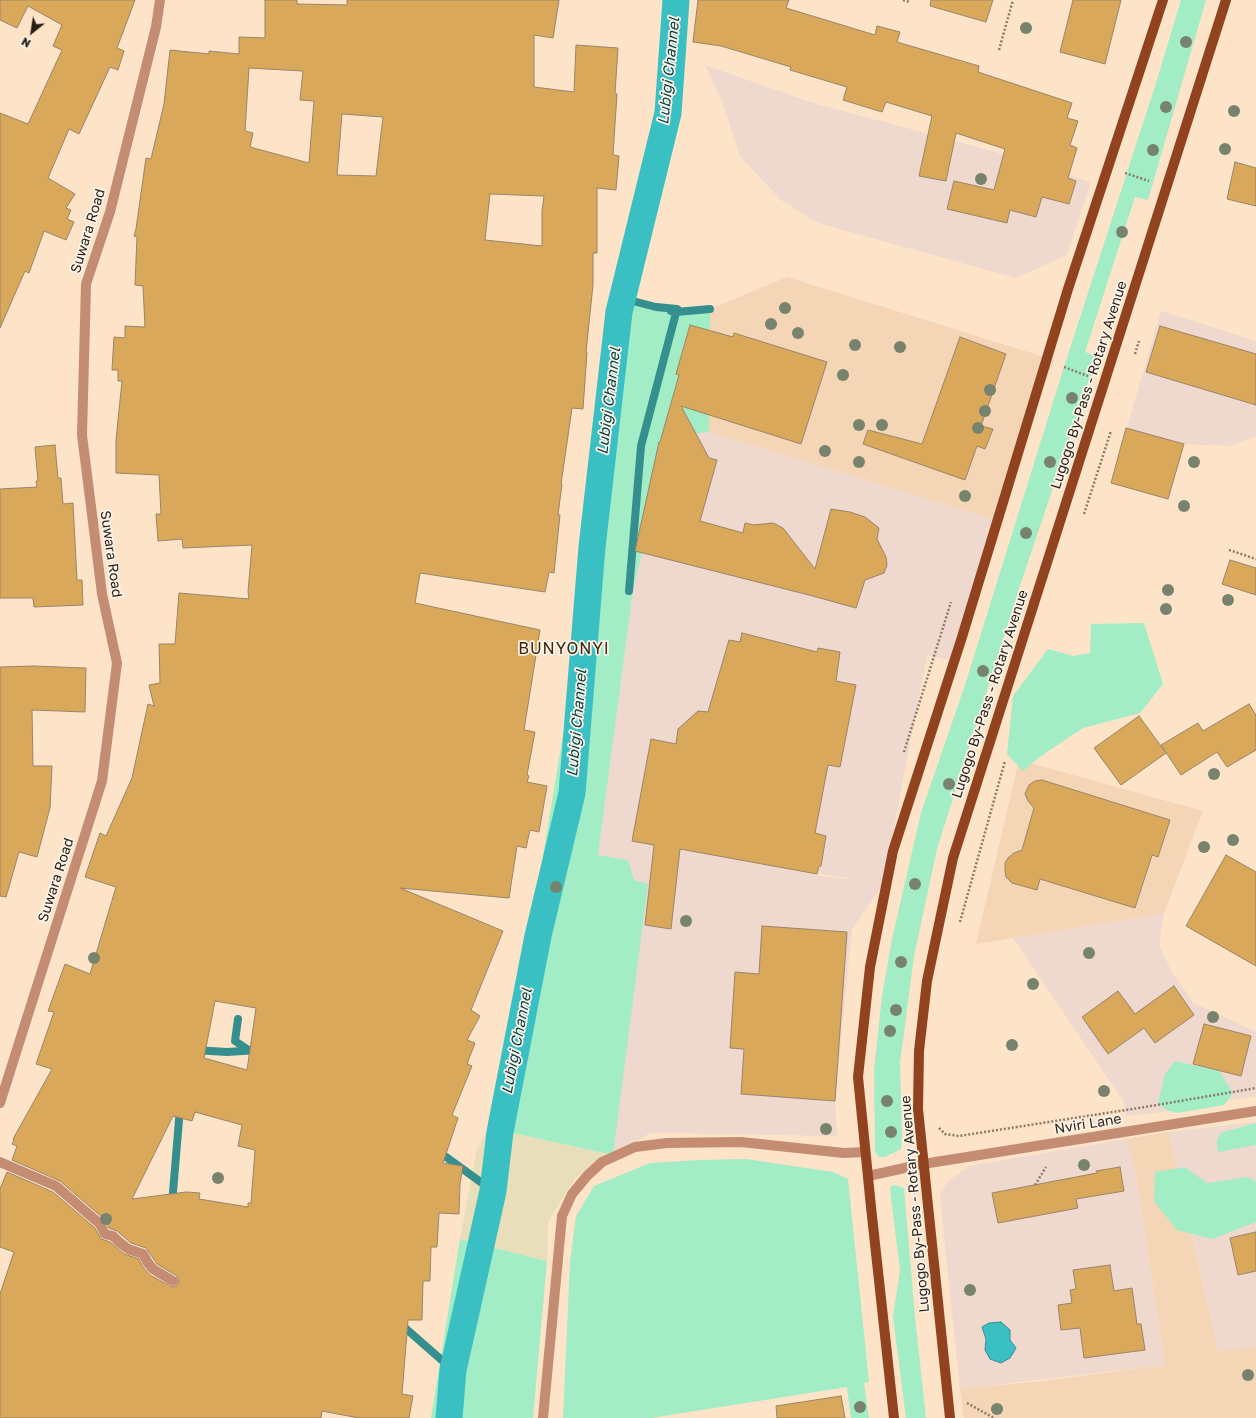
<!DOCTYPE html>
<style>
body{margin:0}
#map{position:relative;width:1256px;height:1418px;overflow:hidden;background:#fde3c7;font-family:"Golos Text",sans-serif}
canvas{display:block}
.north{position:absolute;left:12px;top:12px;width:40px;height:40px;-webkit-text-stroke:3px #fdf3e8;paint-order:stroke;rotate:210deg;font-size:11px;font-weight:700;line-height:16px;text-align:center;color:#271e14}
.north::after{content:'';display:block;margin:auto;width:14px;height:18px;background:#271e14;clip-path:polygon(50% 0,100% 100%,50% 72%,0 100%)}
</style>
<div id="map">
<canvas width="1256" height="1418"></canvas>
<div class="north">N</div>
</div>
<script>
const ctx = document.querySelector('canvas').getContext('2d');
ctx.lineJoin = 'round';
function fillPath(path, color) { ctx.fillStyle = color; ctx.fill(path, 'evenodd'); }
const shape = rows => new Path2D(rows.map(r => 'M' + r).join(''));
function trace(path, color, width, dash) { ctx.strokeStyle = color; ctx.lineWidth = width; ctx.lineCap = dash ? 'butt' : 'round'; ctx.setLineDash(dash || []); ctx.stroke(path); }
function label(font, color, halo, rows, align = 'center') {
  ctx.font = font + ' "Golos Text",sans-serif'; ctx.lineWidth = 3.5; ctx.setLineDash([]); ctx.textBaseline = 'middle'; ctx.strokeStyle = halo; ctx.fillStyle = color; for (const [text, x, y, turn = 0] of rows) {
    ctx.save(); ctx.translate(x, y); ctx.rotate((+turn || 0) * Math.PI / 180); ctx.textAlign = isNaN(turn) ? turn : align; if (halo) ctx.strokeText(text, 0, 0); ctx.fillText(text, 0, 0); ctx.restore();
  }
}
fillPath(shape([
 [705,65,813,103,985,149,1091,182,1067,255,1016,278,818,223,781,200,740,156,722,101],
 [1161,311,1256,341,1256,436,1232,446,1184,444,1168,499,1111,483],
 [709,432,996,520,949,660,927,655,883,885,852,929,835,1101,837,1136,650,1133,613,1155,634,880,598,855,633,590,671,436],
 [717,856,847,878,847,879,828,877],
 [1164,913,1159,944,1171,971,1194,1003,1256,1032,1256,1096,1162,1112,1126,1116,1124,1102,1013,938],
 [1256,1122,1256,1347,1218,1351,1168,1132],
 [1126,1139,1135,1167,1165,1365,960,1389,940,1196,947,1182,969,1166]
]), '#efd8cd');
fillPath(shape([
 [787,277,1054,360,996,520,709,432,710,309],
 [1019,760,1203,811,1164,913,976,944],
 [1168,1132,1218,1351,1256,1347,1256,1418,964,1418,960,1389,1043,1381,1165,1365,1135,1167,1126,1139]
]), '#f4d5b5');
fillPath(shape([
 [1181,0,1206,0,1148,200,1135,197,1085,352,1098,357,1090,377,1019,589,937,849,914,956,900,1063,902,1135,901,1149,885,1157,879,1157,875,1152,875,1146,874,1070,882,996,892,939,921,813,965,685,1064,367,1156,83],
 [625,299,676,312,710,309,709,432,671,436,633,590,598,855,628,860,634,880,648,884,613,1155,489,1128,512,1013,531,936,543,856,573,674,594,502],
 [1144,623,1163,684,1140,713,1083,728,1041,756,1023,771,1007,754,1013,696,1048,649,1073,656,1090,653,1091,624],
 [1175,1061,1219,1071,1233,1093,1224,1105,1177,1113,1167,1110,1158,1104,1165,1074],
 [1256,1123,1256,1145,1218,1152,1217,1141,1220,1133],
 [746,1159,833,1172,848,1179,869,1382,864,1383,869,1418,851,1418,847,1387,651,1418,563,1418,570,1262,576,1216,594,1186,650,1163,699,1160],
 [1185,1167,1207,1183,1248,1177,1256,1182,1256,1222,1212,1239,1177,1230,1154,1201,1155,1172],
 [895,1185,904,1188,915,1317,926,1418,906,1418,893,1317,900,1270,890,1190,891,1186],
 [460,1239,547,1261,533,1418,431,1418]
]), '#a2edc5');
fillPath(shape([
 [489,1128,613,1155,575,1178,548,1222,547,1261,460,1239,477,1148]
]), '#e8deb9');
const water = shape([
 [1001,1322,1010,1330,1010,1340,1016,1348,1010,1358,1001,1363,990,1359,985,1350,986,1339,982,1327,989,1323,1001,1322]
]);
fillPath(water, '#3ac0c2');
trace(water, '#348f8e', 1);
trace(shape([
 [671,311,676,312,710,309],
 [619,312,625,299,656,307,677,309,641,446,629,591],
 [238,1019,235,1041,250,1051],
 [194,1050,227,1052,258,1050],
 [442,1154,493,1191],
 [172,1204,180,1108],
 [404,1327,453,1370]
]), '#348f8e', 8);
trace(shape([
 [449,1418,453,1370,493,1191,500,1132,538,936,572,793,592,547,619,312,668,113,676,0]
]), '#3ac0c2', 27);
const building = shape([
 [0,0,135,0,117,48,124,51,118,70,110,67,79,134,69,129,48,178,75,194,66,208,71,210,67,219,74,222,66,240,44,231,29,273,25,271,0,328,0,113,28,124,62,50,53,46,62,25,28,6,17,28,0,20,0,0],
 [265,0,297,0,297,4,347,5,347,0,559,0,553,38,534,35,534,87,574,92,576,45,618,48,615,93,617,94,613,155,619,156,616,190,597,188,597,253,593,253,593,285,586,352,587,352,583,409,572,408,561,484,562,484,558,515,560,515,554,573,549,572,545,592,420,573,415,603,540,630,524,730,535,732,527,775,529,776,527,782,547,786,539,832,530,830,526,848,517,846,509,898,400,888,503,931,471,1010,480,1016,467,1040,475,1043,467,1064,472,1066,452,1115,458,1118,443,1163,463,1166,460,1184,459,1214,439,1213,437,1247,431,1247,430,1281,423,1281,422,1320,408,1320,402,1394,413,1396,409,1418,359,1418,322,1411,321,1418,0,1418,0,1294,14,1252,0,1247,0,1189,7,1172,53,1192,95,1228,101,1239,110,1242,124,1254,139,1259,143,1267,150,1275,172,1287,176,1286,179,1282,177,1276,157,1264,146,1248,131,1243,117,1231,109,1228,104,1219,60,1181,12,1160,17,1146,12,1144,14,1140,13,1139,52,1069,36,1064,54,1012,48,1011,65,964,90,974,116,887,85,877,100,833,106,836,132,778,148,704,154,706,149,685,160,683,159,644,175,644,179,593,249,599,248,592,252,545,183,548,182,539,158,541,156,514,161,514,159,475,116,473,116,440,122,381,118,381,118,370,112,370,114,337,125,338,125,326,145,327,143,286,135,285,137,237,134,236,136,229,146,158,151,159,164,104,170,50,209,54,209,51,239,54,239,37,265,38,265,0],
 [249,68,303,71,300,100,314,101,309,163,250,147,253,133,245,131,249,68],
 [342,114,383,117,376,176,337,175,342,114],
 [490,194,544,196,542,211,542,246,485,240,490,194],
 [215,1001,256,1008,247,1070,204,1058,215,1001],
 [195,1112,242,1125,238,1146,255,1150,251,1203,248,1203,248,1207,199,1199,200,1193,186,1192,132,1199,173,1116,192,1121,195,1112],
 [698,0,789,0,786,8,875,35,877,26,900,32,897,42,979,66,978,72,1072,103,1067,118,1078,121,1070,145,1077,148,1068,178,1076,181,1069,204,1042,197,1036,217,1010,210,1007,223,947,209,954,181,994,190,1005,149,956,133,946,181,919,176,932,116,886,102,882,112,843,100,847,87,790,70,791,67,721,46,693,42,698,0],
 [931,0,993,0,986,22,930,6,931,0],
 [1073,0,1121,0,1105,64,1060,52,1073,0],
 [1235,162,1256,168,1256,206,1227,199,1235,162],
 [690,325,733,337,734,333,827,362,801,444,681,406,709,458,717,460,700,521,743,533,745,523,754,525,773,523,783,528,815,569,831,509,850,512,865,517,879,528,877,539,886,557,887,565,884,573,865,580,856,608,809,595,635,551,659,442,660,442,679,375,676,374,690,325],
 [1160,326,1256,354,1256,405,1146,372,1160,326],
 [960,337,1006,354,981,426,993,429,985,449,977,446,965,480,863,444,868,430,922,444,960,337],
 [1126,428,1184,444,1168,499,1111,483,1126,428],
 [55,445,58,478,61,478,63,504,73,503,77,580,82,580,83,605,34,607,33,598,0,598,0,489,37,487,36,481,38,481,35,447,55,445],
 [1230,560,1256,568,1256,595,1222,584,1230,560],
 [742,633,817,652,818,648,840,652,836,681,856,685,840,767,828,765,815,833,826,836,821,866,819,866,817,874,680,849,671,929,645,925,654,845,632,841,651,739,676,744,678,729,698,711,708,712,729,640,740,642,742,633],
 [33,666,86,668,85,712,32,710,33,766,52,766,50,808,37,857,19,852,6,897,0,896,0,667,33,666],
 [1249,704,1256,715,1256,750,1227,767,1217,752,1181,775,1161,745,1198,723,1203,731,1249,704],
 [1139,716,1166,753,1121,785,1094,748,1139,716],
 [1042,780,1170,820,1158,857,1152,855,1135,908,1040,879,1037,890,1012,883,1006,877,1005,870,1005,863,1008,858,1014,853,1022,850,1034,808,1028,801,1025,794,1029,785,1035,781,1042,780],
 [1226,855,1256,872,1256,966,1186,926,1226,855],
 [762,926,847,932,835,1101,741,1094,744,1049,730,1048,735,972,759,974,762,926],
 [1174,986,1194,1015,1155,1043,1144,1028,1108,1054,1082,1017,1118,991,1135,1014,1174,986],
 [1204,1024,1251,1036,1241,1076,1193,1064,1204,1024],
 [1120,1167,1124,1191,1076,1199,1078,1208,998,1223,992,1193,1097,1173,1096,1171,1120,1167],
 [1256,1232,1256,1271,1238,1275,1230,1238,1256,1232],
 [1110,1265,1114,1291,1132,1288,1137,1324,1141,1324,1145,1350,1084,1358,1080,1328,1061,1330,1058,1305,1072,1303,1070,1290,1076,1289,1073,1270,1110,1265],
 [841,1396,845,1418,777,1418,776,1406,841,1396]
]);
fillPath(building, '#daa85b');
trace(building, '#988569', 1);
trace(shape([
 [903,0,910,2],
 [999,50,1013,0],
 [1125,173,1149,181],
 [1135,354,1139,341],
 [1064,367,1088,376],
 [1084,514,1111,431],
 [1229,550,1256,559],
 [904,752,951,602],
 [960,922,1005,761],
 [939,1128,945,1134,959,1136,1145,1107,1256,1088],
 [1035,1185,1046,1167],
 [967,1403,994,1418]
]), '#8b7a68', 2.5, [2, 2]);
trace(shape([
 [0,1103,102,781,117,663,102,594,82,435,86,284,110,212,156,27,160,0],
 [0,1162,56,1186,100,1224,105,1234,113,1236,119,1242,128,1249,143,1254,148,1263,153,1269,173,1281],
 [868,1176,923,1164,1256,1111],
 [543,1418,562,1216,572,1194,587,1176,602,1162,635,1147,667,1143,741,1142,844,1153,865,1152]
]), '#c58c74', 10);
trace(shape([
 [894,1418,871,1207,858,1077,870,967,893,851,962,637,1068,289,1163,0],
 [950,1418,918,1109,919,1051,927,981,953,858,1226,0]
]), '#91421e', 10);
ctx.fillStyle = '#78836d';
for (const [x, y] of [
 [1026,28],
 [1186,42],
 [1166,107],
 [1234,111],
 [1225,149],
 [1153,150],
 [981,179],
 [1122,232],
 [785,308],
 [771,324],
 [798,333],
 [855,345],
 [900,347],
 [843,375],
 [990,390],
 [1072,398],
 [985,411],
 [859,425],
 [882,425],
 [978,428],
 [825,451],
 [859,462],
 [1050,462],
 [1194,462],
 [965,496],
 [1184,506],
 [1026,533],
 [1168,590],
 [1228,600],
 [1166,609],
 [983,671],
 [1214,774],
 [949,784],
 [1233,840],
 [1204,847],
 [915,884],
 [556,887],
 [686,921],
 [1089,953],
 [94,958],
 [901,962],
 [1033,984],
 [896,1010],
 [1213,1017],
 [890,1031],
 [1012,1045],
 [1104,1091],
 [887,1101],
 [826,1129],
 [891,1132],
 [1084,1165],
 [218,1178],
 [106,1219],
 [970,1290],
 [1248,1375],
 [860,1407],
 [997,1409]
]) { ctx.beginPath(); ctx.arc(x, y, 6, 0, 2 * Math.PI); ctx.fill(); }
label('14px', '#271e14', '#fdf3e8', [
 ["Suwara Road",88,231,-73],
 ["Lugogo By-Pass - Rotary Avenue",1089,385,-72],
 ["Suwara Road",111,554,82],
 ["Lugogo By-Pass - Rotary Avenue",990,694,-72],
 ["Suwara Road",56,880,-72],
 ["Nviri Lane",1088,1124,-9],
 ["Lugogo By-Pass - Rotary Avenue",915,1204,-95]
]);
label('italic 15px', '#024142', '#fdf3e8', [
 ["Lubigi Channel",669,71,-84],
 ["Lubigi Channel",609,401,-83],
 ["Lubigi Channel",577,723,-85],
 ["Lubigi Channel",517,1041,-79]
]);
ctx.letterSpacing = '1px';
label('16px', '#3b2710', '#fdf3e8', [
 ["BUNYONYI",564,649]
]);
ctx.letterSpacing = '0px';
</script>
